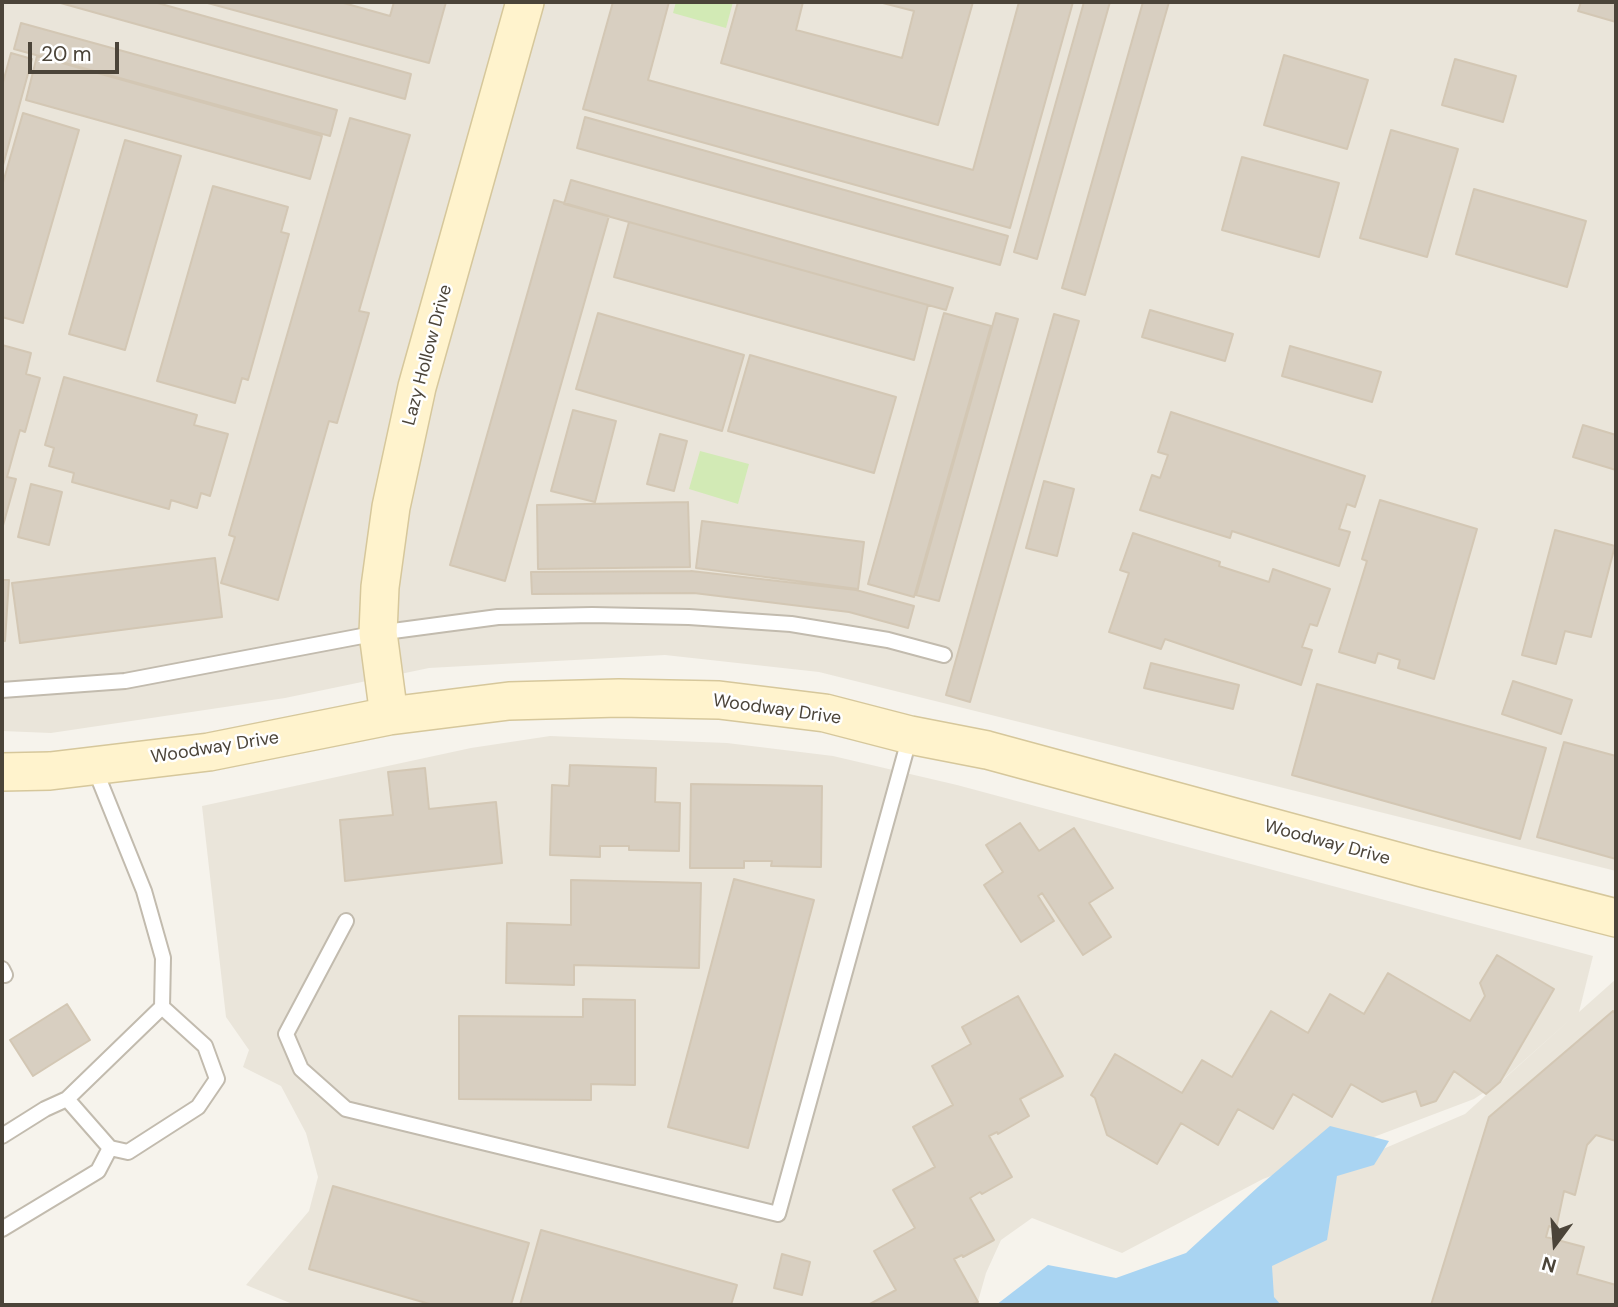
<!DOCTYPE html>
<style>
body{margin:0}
#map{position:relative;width:1618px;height:1307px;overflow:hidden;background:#f6f3ec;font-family:"DM Sans",sans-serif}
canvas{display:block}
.frame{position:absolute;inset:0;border:4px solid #4b4439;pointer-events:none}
.north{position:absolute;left:1520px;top:1209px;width:70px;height:70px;-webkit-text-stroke:5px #fff;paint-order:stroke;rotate:196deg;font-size:19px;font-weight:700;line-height:28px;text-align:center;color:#4b4439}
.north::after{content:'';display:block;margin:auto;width:24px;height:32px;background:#4b4439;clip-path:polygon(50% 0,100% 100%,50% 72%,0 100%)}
.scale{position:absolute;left:28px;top:42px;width:91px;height:32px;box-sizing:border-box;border:4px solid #4b4439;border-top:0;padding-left:9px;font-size:21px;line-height:24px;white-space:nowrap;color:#4b4439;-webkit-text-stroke:5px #fff;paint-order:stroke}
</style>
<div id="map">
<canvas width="1618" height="1307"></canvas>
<div class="frame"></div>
<div class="north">N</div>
<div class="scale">20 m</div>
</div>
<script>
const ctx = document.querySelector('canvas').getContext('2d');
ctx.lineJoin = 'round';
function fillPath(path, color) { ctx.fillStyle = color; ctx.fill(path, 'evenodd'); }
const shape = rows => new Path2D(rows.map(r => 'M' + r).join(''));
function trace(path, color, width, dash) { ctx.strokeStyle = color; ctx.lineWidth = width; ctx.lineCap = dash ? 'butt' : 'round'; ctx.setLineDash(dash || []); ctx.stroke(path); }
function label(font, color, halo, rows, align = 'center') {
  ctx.font = font + ' "DM Sans",sans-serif'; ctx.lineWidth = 5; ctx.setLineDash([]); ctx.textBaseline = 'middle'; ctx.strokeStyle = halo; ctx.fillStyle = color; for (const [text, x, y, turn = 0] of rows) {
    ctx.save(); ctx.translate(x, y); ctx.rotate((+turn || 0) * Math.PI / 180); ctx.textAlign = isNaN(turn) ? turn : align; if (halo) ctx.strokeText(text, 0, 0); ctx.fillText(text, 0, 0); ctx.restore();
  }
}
fillPath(shape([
 [2,2,1616,2,1616,871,819,672,665,655,429,668,285,698,51,733,2,731],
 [550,736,727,743,833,756,957,785,1593,956,1579,1012,1616,979,1616,1305,1241,1305,1287,1190,1465,1114,1574,1016,1500,1082,1474,1099,1263,1179,1122,1253,1032,1218,1001,1240,986,1273,977,1305,295,1305,246,1285,309,1211,318,1177,306,1133,281,1086,243,1067,249,1050,226,1017,202,806,471,748]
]), '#eae5da');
fillPath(shape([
 [676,2,733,2,726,28,673,13],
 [700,451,749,464,738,504,689,489]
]), '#d2eab5');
fillPath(shape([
 [1330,1126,1389,1141,1374,1165,1337,1176,1327,1240,1272,1266,1274,1297,1281,1305,996,1305,1048,1265,1116,1278,1186,1253,1258,1187]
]), '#a9d4f2');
const building = shape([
 [57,2,154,2,411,74,405,99,57,2],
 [204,2,340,2,390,16,394,2,446,2,429,63,204,2],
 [613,2,669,2,648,80,973,170,1019,2,1073,2,1010,228,583,109,613,2],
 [738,2,803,2,796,30,902,58,914,11,879,2,973,2,938,125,721,63,738,2],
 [1084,2,1110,2,1037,259,1014,252,1084,2],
 [1143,2,1169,2,1085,295,1062,288,1143,2],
 [1581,2,1616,2,1616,22,1578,11,1581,2],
 [21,23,337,110,330,136,14,49,21,23],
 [11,53,32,59,2,169,2,86,11,53],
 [1284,55,1368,80,1347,149,1264,125,1284,55],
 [37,56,322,136,310,179,26,100,37,56],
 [1455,59,1516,76,1503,122,1442,105,1455,59],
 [23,113,79,130,23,323,2,317,2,186,23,113],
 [585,117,1008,236,1000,265,577,148,585,117],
 [350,118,410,135,359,311,369,313,337,423,329,421,278,600,221,583,235,537,229,535,350,118],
 [1391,130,1458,149,1427,257,1360,238,1391,130],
 [125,140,181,156,125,350,69,334,125,140],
 [1242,157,1339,183,1319,257,1222,230,1242,157],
 [571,180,953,288,946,310,564,204,571,180],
 [213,186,288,207,281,232,289,234,248,380,242,378,235,403,157,381,213,186],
 [1474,189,1586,221,1567,287,1456,254,1474,189],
 [554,200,609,216,505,581,450,565,554,200],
 [629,222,928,305,914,360,614,277,629,222],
 [1150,310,1233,334,1225,361,1142,337,1150,310],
 [598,313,744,355,722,431,576,389,598,313],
 [944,313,991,326,914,597,868,584,944,313],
 [996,313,1018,319,939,601,916,595,996,313],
 [1054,314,1079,321,970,702,946,695,1054,314],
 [2,345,31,353,26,374,40,378,25,432,20,430,7,477,16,479,2,529,2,345],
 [1290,346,1381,372,1372,402,1282,376,1290,346],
 [750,355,896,397,874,473,728,431,750,355],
 [64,377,197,415,194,425,228,434,210,496,201,493,197,508,171,500,169,509,72,482,74,473,49,466,54,448,45,445,64,377],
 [573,410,616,421,595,502,551,491,573,410],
 [1171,412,1365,476,1355,507,1347,504,1339,529,1350,532,1339,566,1232,531,1230,538,1140,510,1152,475,1160,478,1168,455,1158,452,1171,412],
 [1583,425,1616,435,1616,470,1573,457,1583,425],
 [660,434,687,441,674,491,647,484,660,434],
 [1044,481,1074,489,1057,556,1026,548,1044,481],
 [31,484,62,492,49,545,18,537,31,484],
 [1380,500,1477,529,1434,679,1398,668,1400,660,1378,653,1375,663,1339,652,1367,561,1362,559,1380,500],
 [688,502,690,567,538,569,537,505,688,502],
 [702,521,864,542,858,589,696,568,702,521],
 [1555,530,1615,546,1591,637,1565,631,1556,664,1522,655,1555,530],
 [1133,533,1220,562,1219,566,1269,582,1273,569,1330,589,1317,626,1310,624,1302,647,1312,650,1301,685,1165,639,1161,649,1109,632,1129,573,1120,570,1133,533],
 [215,558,222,617,20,643,12,583,215,558],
 [691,571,856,590,914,606,908,628,849,612,694,593,532,594,531,572,691,571],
 [2,580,9,580,5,641,2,641,2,580],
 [1151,663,1239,685,1233,709,1144,688,1151,663],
 [1513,681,1572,700,1561,734,1502,714,1513,681],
 [1317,684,1546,748,1520,839,1292,775,1317,684],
 [1564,742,1616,756,1616,859,1537,837,1564,742],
 [570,765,656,768,655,802,680,803,679,851,629,850,629,846,600,846,600,857,550,855,552,785,569,786,570,765],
 [425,768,429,809,496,802,502,863,345,881,340,820,393,815,388,772,425,768],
 [691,784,822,786,821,867,771,866,772,861,744,861,744,868,690,868,691,784],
 [1020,823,1039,851,1074,828,1113,888,1089,903,1111,937,1083,955,1042,893,1038,896,1054,921,1021,942,984,885,1003,872,986,845,1020,823],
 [734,879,814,900,748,1148,668,1127,734,879],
 [571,880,701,883,699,968,574,965,574,985,506,983,507,923,571,925,571,880],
 [1497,955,1554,989,1500,1082,1486,1094,1454,1071,1436,1101,1421,1106,1416,1091,1382,1102,1351,1084,1332,1117,1293,1094,1273,1129,1238,1109,1218,1145,1181,1123,1157,1164,1107,1135,1095,1098,1091,1095,1115,1054,1182,1093,1202,1060,1232,1077,1271,1011,1308,1033,1330,994,1364,1014,1388,973,1470,1021,1485,996,1480,983,1497,955],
 [1018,996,1063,1076,1020,1099,1029,1116,998,1134,997,1132,989,1136,1012,1177,982,1194,980,1192,970,1198,994,1240,963,1257,962,1255,954,1259,978,1302,971,1305,868,1305,896,1290,874,1251,915,1228,893,1190,935,1167,913,1127,953,1105,932,1066,971,1044,962,1027,1018,996],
 [583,999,635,1000,635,1085,591,1084,591,1100,459,1099,459,1016,583,1017,583,999],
 [67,1004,90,1040,33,1076,10,1040,67,1004],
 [1613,1011,1616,1015,1616,1141,1596,1135,1587,1145,1575,1195,1564,1191,1556,1229,1549,1226,1546,1237,1584,1247,1577,1274,1616,1285,1616,1305,1431,1305,1489,1117,1613,1011],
 [333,1186,529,1243,511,1305,433,1305,309,1269,333,1186],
 [541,1230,737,1285,731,1305,520,1305,541,1230],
 [782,1254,810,1262,802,1295,774,1288,782,1254]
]);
fillPath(building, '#d8cfc1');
trace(building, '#d3c7b4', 2);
const lane = shape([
 [2,690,125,681,378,633,498,617,592,615,689,617,791,624,888,640,944,655],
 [346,921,286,1034,301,1069,346,1109,778,1214,910,736],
 [2,969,5,975],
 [67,1099,110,1148,128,1152,198,1107,217,1079,205,1046,162,1007],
 [2,1136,45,1109,67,1099,162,1007,163,958,144,891,94,767],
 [2,1229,98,1171,110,1148]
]);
const secondary = shape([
 [389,716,378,633,380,587,391,507,417,387,525,2],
 [2,772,50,771,209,752,389,716,509,701,619,698,719,700,825,713,910,735,987,750,1426,869,1616,918]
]);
trace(lane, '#c2bbae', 18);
trace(secondary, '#d6c79b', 40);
trace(lane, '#fff', 14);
trace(secondary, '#fff3cd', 37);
label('18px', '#4b4439', '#fff', [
 ["Lazy Hollow Drive",428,355,-75],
 ["Woodway Drive",777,710,8],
 ["Woodway Drive",215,748,-9],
 ["Woodway Drive",1327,843,15]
]);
</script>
